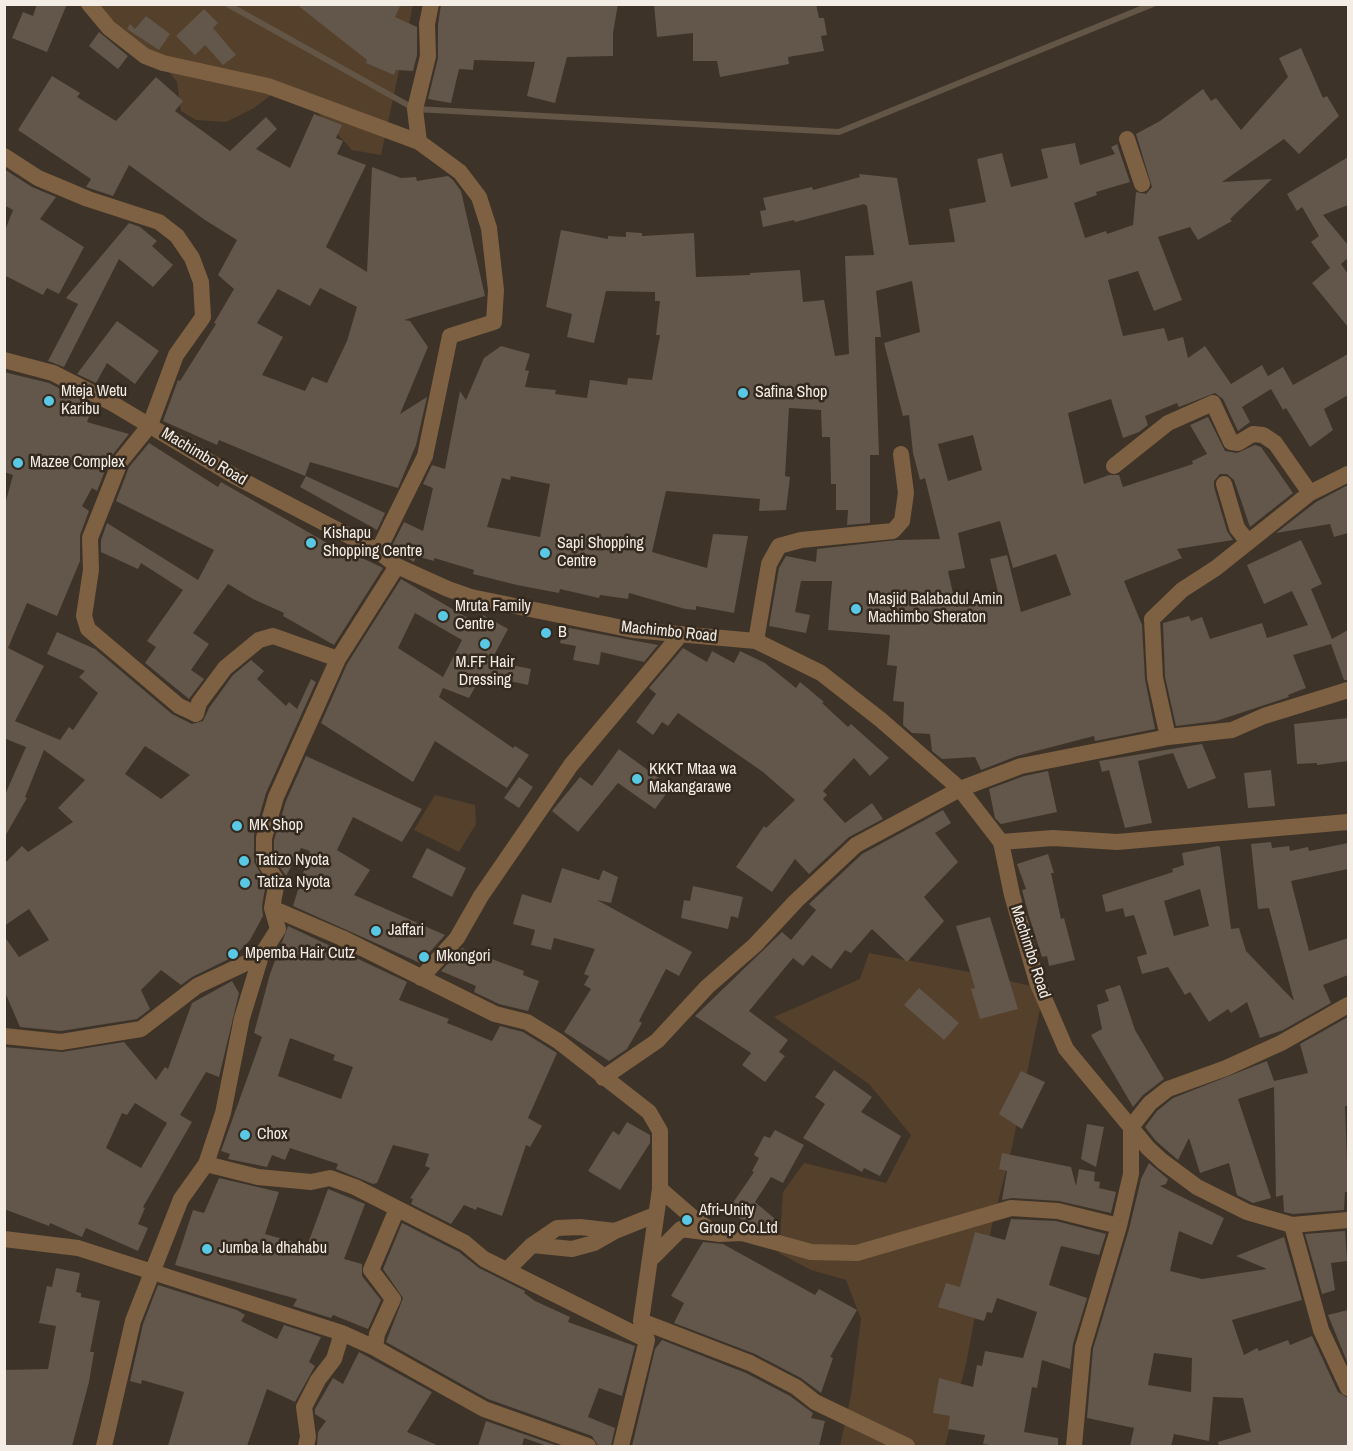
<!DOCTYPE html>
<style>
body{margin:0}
#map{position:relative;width:1353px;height:1451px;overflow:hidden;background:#3e3328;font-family:"Archivo Narrow",sans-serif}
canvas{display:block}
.frame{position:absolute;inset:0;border:6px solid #f4ede6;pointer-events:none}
</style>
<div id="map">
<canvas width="1353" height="1451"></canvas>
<div class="frame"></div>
</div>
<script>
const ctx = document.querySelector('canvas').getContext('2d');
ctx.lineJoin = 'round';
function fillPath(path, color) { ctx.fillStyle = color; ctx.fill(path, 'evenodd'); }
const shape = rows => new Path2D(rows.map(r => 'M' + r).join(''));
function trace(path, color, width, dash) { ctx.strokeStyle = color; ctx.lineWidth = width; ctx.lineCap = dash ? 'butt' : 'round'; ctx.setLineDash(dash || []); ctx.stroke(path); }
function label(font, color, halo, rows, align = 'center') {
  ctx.font = font + ' "Archivo Narrow",sans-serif'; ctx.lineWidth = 5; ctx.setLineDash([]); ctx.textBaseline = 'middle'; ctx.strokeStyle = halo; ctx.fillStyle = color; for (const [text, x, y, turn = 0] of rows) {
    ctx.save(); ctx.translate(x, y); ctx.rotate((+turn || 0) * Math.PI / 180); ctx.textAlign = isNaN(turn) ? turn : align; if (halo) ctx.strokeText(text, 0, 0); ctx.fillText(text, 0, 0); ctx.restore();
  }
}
fillPath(shape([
 [100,5,413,5,381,155,352,150,317,112,284,85,254,108,226,122,196,120,181,111,177,82,161,62,106,21],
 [435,795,475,805,476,824,459,852,414,830],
 [869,953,975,973,1044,989,1012,1147,992,1225,966,1364,945,1446,840,1446,851,1395,861,1319,846,1280,811,1270,779,1253,783,1192,804,1163,886,1183,911,1135,869,1084,774,1017,860,979]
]), '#55402b');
trace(shape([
 [227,4,415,109,839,132,1153,4]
]), '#645646', 6);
fillPath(shape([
 [37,4,67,4,47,52,12,38,23,12,33,16],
 [296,4,401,4,395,17,417,27,417,55,413,71,396,70,394,75,366,63,367,60],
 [441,4,618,4,613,33,613,56,567,57,555,103,527,96,535,62,474,60,473,70,459,69,451,103,428,99,438,58,438,25],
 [654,4,816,4,819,18,824,18,827,35,821,36,824,51,788,57,789,64,720,77,717,61,693,61,693,33,657,37],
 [204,9,218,23,213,28,236,55,223,65,205,45,195,55,176,36],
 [146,16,170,34,159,50,127,29,130,24,135,29],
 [99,32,128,56,118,69,89,46],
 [1301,48,1323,98,1327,96,1339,116,1299,154,1284,139,1222,182,1272,179,1230,219,1232,221,1198,240,1190,227,1158,237,1182,300,1154,311,1138,271,1108,280,1123,336,1164,328,1168,341,1183,337,1188,358,1205,346,1231,384,1262,365,1268,376,1283,367,1293,385,1348,354,1348,395,1324,409,1333,430,1310,447,1286,408,1283,410,1271,389,1242,407,1250,422,1238,431,1223,399,1215,393,1179,407,1177,403,1145,416,1148,425,1139,432,1123,438,1111,399,1068,413,1084,484,1109,475,1119,475,1123,487,1193,464,1192,461,1207,454,1190,425,1208,417,1225,451,1237,453,1255,445,1261,447,1293,493,1250,527,1234,480,1227,474,1220,474,1214,481,1214,487,1227,531,1233,540,1177,549,1182,558,1124,581,1142,625,1145,679,1155,729,1095,741,1094,736,1017,756,981,770,975,757,942,759,932,751,930,734,912,733,903,725,904,702,893,701,897,666,887,665,890,635,828,630,832,581,801,581,795,612,810,615,806,633,769,626,779,568,786,556,816,562,817,549,897,540,940,539,925,478,920,480,913,453,909,415,903,416,884,343,920,332,912,281,876,291,881,337,875,337,879,455,870,455,870,523,847,525,848,510,836,510,836,484,831,484,830,437,822,437,821,410,789,408,785,476,790,477,786,510,759,511,760,499,666,491,652,552,707,568,713,534,748,536,734,613,696,606,696,610,685,609,629,593,628,599,600,595,599,598,560,589,559,593,517,585,473,574,474,570,434,558,434,561,416,556,414,562,391,548,404,522,423,531,433,488,423,484,432,465,445,469,460,391,466,400,484,358,501,346,530,354,525,370,529,371,525,387,556,390,555,394,587,398,590,380,627,385,628,378,652,380,660,335,656,335,660,301,655,301,655,292,606,291,594,343,567,337,572,314,546,307,561,230,608,239,608,236,626,237,626,232,642,233,642,236,694,233,696,277,750,275,750,273,800,270,803,302,824,300,835,356,849,354,845,256,874,255,867,206,864,204,795,222,794,220,763,227,760,211,766,210,763,198,812,187,813,190,860,177,859,174,897,178,909,245,955,242,949,209,986,202,977,159,1002,153,1011,187,1048,178,1041,149,1075,143,1080,165,1115,154,1111,147,1117,144,1130,182,1096,192,1097,195,1074,203,1085,238,1106,231,1107,234,1133,225,1136,192,1146,194,1152,187,1136,134,1160,121,1203,89,1211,101,1216,98,1241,130,1288,77,1279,58],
 [973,435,982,470,948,481,938,444],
 [511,476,550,484,540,537,487,527,502,478,510,480],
 [1000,521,1013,568,1056,554,1071,595,1021,612,1007,555,990,559,999,596,956,607,948,571,965,568,958,533],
 [52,76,80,93,77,97,116,121,156,77,183,101,175,111,230,151,266,117,277,129,256,149,290,168,314,114,342,125,336,138,343,141,337,154,366,165,326,247,367,272,372,167,401,178,416,177,417,181,448,176,453,180,461,191,485,296,404,320,410,321,428,347,400,414,427,397,416,445,398,488,310,462,305,476,219,440,217,445,163,421,178,380,180,381,216,324,214,323,234,289,218,275,237,240,205,220,129,165,113,196,86,187,91,179,18,130],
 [320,288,357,307,347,341,327,383,312,377,305,391,262,375,283,337,257,323,278,289,310,306],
 [1348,157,1348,205,1323,215,1348,245,1348,258,1341,264,1348,274,1348,327,1312,283,1330,268,1311,242,1319,236,1302,207,1297,211,1287,194],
 [4,169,32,187,56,197,40,219,84,247,59,294,47,288,43,295,4,275,4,233,13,210,4,205],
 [129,223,140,227,157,241,152,246,173,265,153,287,119,259,64,367,48,361,78,304,66,298],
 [117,321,159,351,135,384,107,363,96,383,77,374],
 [4,372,49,383,86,402,83,406,92,409,87,422,129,434,110,458,97,491,92,488,82,506,89,511,80,535,80,561,57,616,27,603,8,648,44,666,15,721,60,740,69,727,73,730,98,693,79,677,85,671,47,654,57,632,95,649,172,714,192,724,203,721,209,708,233,675,251,660,264,671,257,679,286,706,289,702,297,709,311,679,316,682,266,793,254,835,254,862,266,883,262,906,263,916,250,940,235,956,192,977,181,985,161,970,141,990,150,1009,137,1019,61,1031,20,1027,4,990,4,936,19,957,49,940,29,909,4,926,4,864,22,846,28,852,73,822,58,808,85,780,44,750,25,797,27,798,4,838,4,797,26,747,6,739,4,742,4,508,13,475,4,472],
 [145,746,190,775,161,799,125,774],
 [149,443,218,487,221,482,334,547,335,545,383,568,334,645,283,616,284,613,253,599,228,584,193,633,209,644,191,670,204,679,189,699,145,663,156,647,147,641,183,590,141,563,138,569,101,552,101,540,107,523,198,580,214,550,116,501,129,467],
 [306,476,385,513,377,530,300,487],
 [1348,485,1348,533,1334,537,1330,524,1276,533,1316,502],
 [1301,540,1322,584,1311,589,1332,639,1348,630,1348,680,1344,680,1331,644,1293,655,1306,688,1288,695,1289,697,1216,721,1176,726,1165,677,1163,623,1189,616,1191,621,1202,617,1210,639,1262,623,1267,638,1308,625,1292,591,1264,604,1247,565],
 [401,579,478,624,483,615,508,629,491,661,531,669,528,685,482,675,469,698,443,688,439,697,513,748,515,746,529,755,507,788,435,741,413,782,321,723,347,664],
 [415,613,462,640,443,677,398,648],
 [564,627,631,640,658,645,644,662,601,652,599,665,573,660,576,646,560,643],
 [683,648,707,662,712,651,734,663,740,651,765,663,796,688,800,682,824,702,822,703,848,727,851,724,889,758,870,776,854,758,823,791,827,795,823,799,845,823,872,803,883,819,849,837,809,874,795,859,772,892,736,867,764,826,766,828,795,800,763,772,678,713,668,726,662,722,653,735,636,722,656,694,649,688],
 [1348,718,1348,761,1317,765,1317,763,1297,764,1294,724],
 [1202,744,1216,778,1188,789,1173,753,1138,761,1152,823,1125,828,1109,770,1102,772,1099,761],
 [619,749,671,787,655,809,618,783,578,832,552,811,580,777,592,786],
 [306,756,422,809,402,842,353,817,337,850,370,870,354,895,445,935,420,963,293,906,310,851,301,848,286,876,274,858,274,840,286,801],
 [1271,770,1275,806,1248,808,1244,773],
 [1048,771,1057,812,1001,824,995,818,989,789,1024,776],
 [519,777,533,787,519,808,504,798],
 [943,810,951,823,935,833,958,862,924,897,944,921,907,962,872,929,851,953,845,950,831,969,812,955,803,966,793,958,749,1011,788,1040,779,1052,785,1056,765,1082,742,1065,751,1053,695,1016,782,932,791,940,816,910,809,904,862,854],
 [1271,842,1272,848,1289,846,1290,851,1308,847,1309,851,1348,843,1348,869,1291,881,1309,951,1348,938,1348,975,1323,985,1331,1003,1283,1030,1260,1038,1247,1002,1231,1013,1228,1009,1209,1022,1190,992,1185,995,1168,967,1142,974,1137,957,1147,954,1134,915,1125,917,1123,908,1106,912,1102,895,1173,872,1172,869,1184,865,1182,853,1218,846,1220,847,1231,929,1239,928,1246,951,1294,1001,1269,908,1258,909,1251,844],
 [1200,889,1209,926,1174,936,1164,901],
 [427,848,466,868,452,897,412,877],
 [1048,854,1054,873,1051,873,1061,919,1064,918,1075,960,1049,966,1047,956,1042,957,1029,916,1022,890,1026,889,1017,864],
 [562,868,599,880,603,870,618,877,611,903,597,900,692,952,679,976,666,969,639,1021,642,1023,627,1049,609,1061,564,1032,591,989,584,985,589,976,584,974,595,949,554,938,551,950,531,945,535,930,513,924,522,894,551,903],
 [693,886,743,897,738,918,731,916,728,929,681,918,684,900,690,901],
 [990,917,1018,1009,980,1019,971,989,975,988,956,926],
 [288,926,407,982,399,1000,449,1019,447,1023,492,1041,500,1026,523,1032,557,1053,528,1118,542,1126,530,1147,526,1145,502,1216,477,1207,476,1210,464,1205,451,1224,411,1204,413,1199,410,1198,430,1168,425,1166,429,1154,393,1145,377,1183,373,1184,336,1169,338,1164,290,1148,285,1160,272,1155,267,1167,228,1159,230,1154,221,1151,262,1037,254,1033,270,974],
 [290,1038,335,1055,333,1060,353,1067,341,1099,278,1076],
 [462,948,524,971,523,975,539,981,528,1011,499,1004,474,992,476,986,441,971],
 [232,981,239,993,219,1077,206,1072,180,1115,192,1122,143,1207,145,1208,138,1224,148,1228,138,1251,86,1228,82,1237,50,1223,49,1226,4,1209,4,1047,62,1052,124,1042,156,1080,165,1067,168,1069,192,1003],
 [135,1103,167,1123,141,1168,106,1148,122,1113,127,1115],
 [1120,985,1135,1030,1164,1079,1143,1095,1133,1107,1091,1035,1102,1029,1097,1005,1109,1001,1105,990],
 [919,988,959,1023,944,1040,904,1005],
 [1348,1017,1348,1106,1345,1106,1348,1192,1345,1192,1344,1210,1293,1214,1284,1212,1283,1195,1276,1197,1274,1087,1238,1099,1271,1198,1253,1203,1237,1195,1229,1163,1200,1173,1189,1138,1178,1160,1156,1141,1145,1127,1157,1111,1173,1098,1267,1061,1274,1081,1308,1073,1300,1044],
 [834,1070,872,1097,861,1112,901,1136,880,1176,864,1168,862,1172,803,1138,825,1104,815,1097],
 [1021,1071,1045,1082,1022,1129,999,1114],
 [627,1122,650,1135,650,1143,620,1190,588,1171,613,1131,619,1135],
 [1087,1124,1104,1127,1096,1167,1081,1159],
 [775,1130,804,1145,783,1183,771,1177,755,1202,780,1223,773,1231,748,1224,728,1210,754,1172,752,1171,759,1158,754,1155,764,1136,770,1138],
 [1002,1153,1071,1167,1076,1186,1079,1169,1095,1172,1094,1181,1100,1182,1099,1188,1116,1192,1111,1213,1059,1201,1012,1198,1002,1200,1007,1171,999,1169],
 [1149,1163,1168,1179,1166,1184,1160,1186,1224,1218,1212,1245,1179,1231,1170,1271,1202,1279,1267,1269,1236,1256,1284,1237,1302,1300,1232,1320,1244,1355,1257,1348,1259,1351,1288,1340,1290,1345,1312,1336,1338,1392,1348,1398,1348,1446,1219,1446,1218,1442,1251,1432,1243,1398,1213,1397,1209,1441,1174,1434,1171,1446,1130,1446,1134,1428,1087,1418,1093,1349,1129,1229,1141,1179],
 [1154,1353,1192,1358,1191,1392,1148,1385],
 [219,1178,279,1192,265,1234,307,1246,328,1189,365,1204,344,1259,362,1264,362,1276,381,1300,368,1329,333,1315,331,1318,293,1306,297,1299,175,1265,193,1210,204,1213],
 [1011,1219,1056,1221,1106,1234,1099,1255,1061,1246,1049,1285,1087,1298,1073,1344,1070,1369,1042,1360,1037,1388,1032,1387,1024,1432,1058,1438,1058,1446,996,1446,983,1444,985,1435,948,1429,950,1416,933,1413,939,1378,973,1387,977,1365,982,1366,985,1351,1023,1358,1037,1312,997,1298,992,1313,987,1312,984,1321,938,1307,946,1283,960,1287,975,1232,1005,1240],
 [402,1223,459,1252,479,1268,525,1291,524,1293,535,1301,570,1317,568,1322,635,1346,622,1396,599,1388,588,1417,615,1428,611,1446,598,1446,592,1436,488,1399,386,1342,403,1298,383,1269],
 [1345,1231,1347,1261,1331,1263,1335,1290,1322,1294,1305,1234],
 [703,1242,723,1244,815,1295,819,1289,857,1310,830,1357,833,1358,821,1393,801,1378,755,1354,674,1323,684,1303,671,1296],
 [56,1268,80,1273,76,1292,81,1293,81,1297,100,1301,90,1352,94,1352,89,1382,72,1446,4,1446,4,1370,48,1369,56,1326,39,1323,47,1286,52,1287],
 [158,1285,237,1310,245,1315,241,1321,277,1339,284,1325,321,1337,309,1362,315,1366,295,1402,267,1389,247,1446,168,1446,184,1392,142,1380,141,1384,130,1381,143,1324],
 [1348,1310,1348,1364,1328,1315],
 [662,1340,746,1373,790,1396,813,1413,811,1418,825,1421,819,1446,632,1446,655,1349],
 [359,1352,432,1392,407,1432,439,1446,317,1446,318,1432,326,1421,315,1414,315,1409,333,1378,343,1384],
 [486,1421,558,1446,547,1446,524,1438,522,1446,478,1446]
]), '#63564a');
trace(shape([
 [89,4,109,28,145,56,163,63,268,86,419,142],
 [1127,139,1142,184],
 [4,156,38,178,88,199,159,222,177,236,192,258,201,282,203,317,176,355,150,425,120,462,90,538,91,570,84,616,88,629,179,706,194,713,196,714,199,703,225,668,259,640,273,636,338,659],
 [1114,466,1168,423,1213,403,1231,442,1238,443,1253,434,1263,435,1275,443,1310,493],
 [1224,484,1237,528,1248,542],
 [378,551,425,456,450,336,494,322,496,290,489,228,479,197,460,172,419,142,415,109,428,56,427,24,431,4],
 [756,641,769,564,779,546,801,540,893,531,902,521,906,493,901,454],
 [1168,737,1155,678,1152,619,1182,590,1216,568,1310,493,1348,474],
 [1001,842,1012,895,1037,982,1066,1049,1148,1148,1162,1161,1197,1187,1247,1212,1292,1225,1321,1330,1348,1388],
 [272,908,342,938,495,1014,527,1022,558,1041,649,1112,660,1131,660,1189,641,1321,647,1340,621,1446],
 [421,978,457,938,481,896,571,765,681,634],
 [4,1036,61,1042,141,1029,197,986,261,956],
 [603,1078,657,1041,707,987,755,945,796,901,856,845,960,789,1021,766,1168,737,1232,730,1264,716,1348,690],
 [206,1164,258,1177,311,1182,330,1178,355,1187,465,1243,484,1259,647,1340],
 [660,1189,698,1222,711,1230],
 [1292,1225,1348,1220],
 [4,1239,78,1248,342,1333,375,1348,484,1409,588,1446],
 [532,1245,572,1249,594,1243,615,1231],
 [653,1257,681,1229,720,1234,742,1233,811,1252,857,1253,1011,1208,1058,1211,1119,1226],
 [508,1269,532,1245,557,1228,580,1227,615,1231,655,1215],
 [641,1321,750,1363,796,1387,815,1402,907,1446],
 [375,1348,377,1334,393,1299,371,1270,397,1209],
 [104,1446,133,1321,181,1199,206,1164,223,1113,242,1018,261,956,278,929,272,908,277,881,264,861,264,838,276,797,338,659,397,566],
 [306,1446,308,1437,304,1407,318,1380,334,1359,342,1333],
 [1074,1446,1083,1347,1119,1226,1131,1174,1131,1127,1150,1103,1168,1089,1226,1068,1281,1043,1348,1005]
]), '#7e6042', 16);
trace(shape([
 [4,360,53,373,110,402,234,476,378,551,397,566,448,589,471,597,633,630,756,641,821,673,881,720,960,789,1001,842,1053,838,1117,842,1348,822]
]), '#7e6042', 16);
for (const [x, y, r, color] of [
 [743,393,6,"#58c8e4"],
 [49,401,6,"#58c8e4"],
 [18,463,6,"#58c8e4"],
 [311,543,6,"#58c8e4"],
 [545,553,6,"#58c8e4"],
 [856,609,6,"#58c8e4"],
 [443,616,6,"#58c8e4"],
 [546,633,6,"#58c8e4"],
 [485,644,6,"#58c8e4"],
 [637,779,6,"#58c8e4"],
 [237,826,6,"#58c8e4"],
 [244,861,6,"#58c8e4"],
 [245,883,6,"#58c8e4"],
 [376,931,6,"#58c8e4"],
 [233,954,6,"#58c8e4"],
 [424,957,6,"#58c8e4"],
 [245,1135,6,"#58c8e4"],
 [687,1220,6,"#58c8e4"],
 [207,1249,6,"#58c8e4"]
]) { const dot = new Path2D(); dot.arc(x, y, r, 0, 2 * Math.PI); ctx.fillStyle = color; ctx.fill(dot); trace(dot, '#34291e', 2); }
label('16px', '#f4ede6', '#34291e', [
 ["Mteja Wetu",61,392],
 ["Karibu",61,410],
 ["Safina Shop",755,393],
 ["Mazee Complex",30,463],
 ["Kishapu",323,534],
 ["Shopping Centre",323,552],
 ["Sapi Shopping",557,544],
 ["Centre",557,562],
 ["Masjid Balabadul Amin",868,600],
 ["Machimbo Sheraton",868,618],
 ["Mruta Family",455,607],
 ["Centre",455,625],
 ["B",558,633],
 ["M.FF Hair",485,663,"center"],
 ["Dressing",485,681,"center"],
 ["KKKT Mtaa wa",649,770],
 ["Makangarawe",649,788],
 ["MK Shop",249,826],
 ["Tatizo Nyota",256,861],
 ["Tatiza Nyota",257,883],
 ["Jaffari",388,931],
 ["Mpemba Hair Cutz",245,954],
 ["Mkongori",436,957],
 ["Chox",257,1135],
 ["Afri-Unity",699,1211],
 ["Group Co.Ltd",699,1229],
 ["Jumba la dhahabu",219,1249]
], 'left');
label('16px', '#f4ede6', '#34291e', [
 ["Machimbo Road",204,457,31],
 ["Machimbo Road",669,632,6],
 ["Machimbo Road",1030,952,72]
]);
</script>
